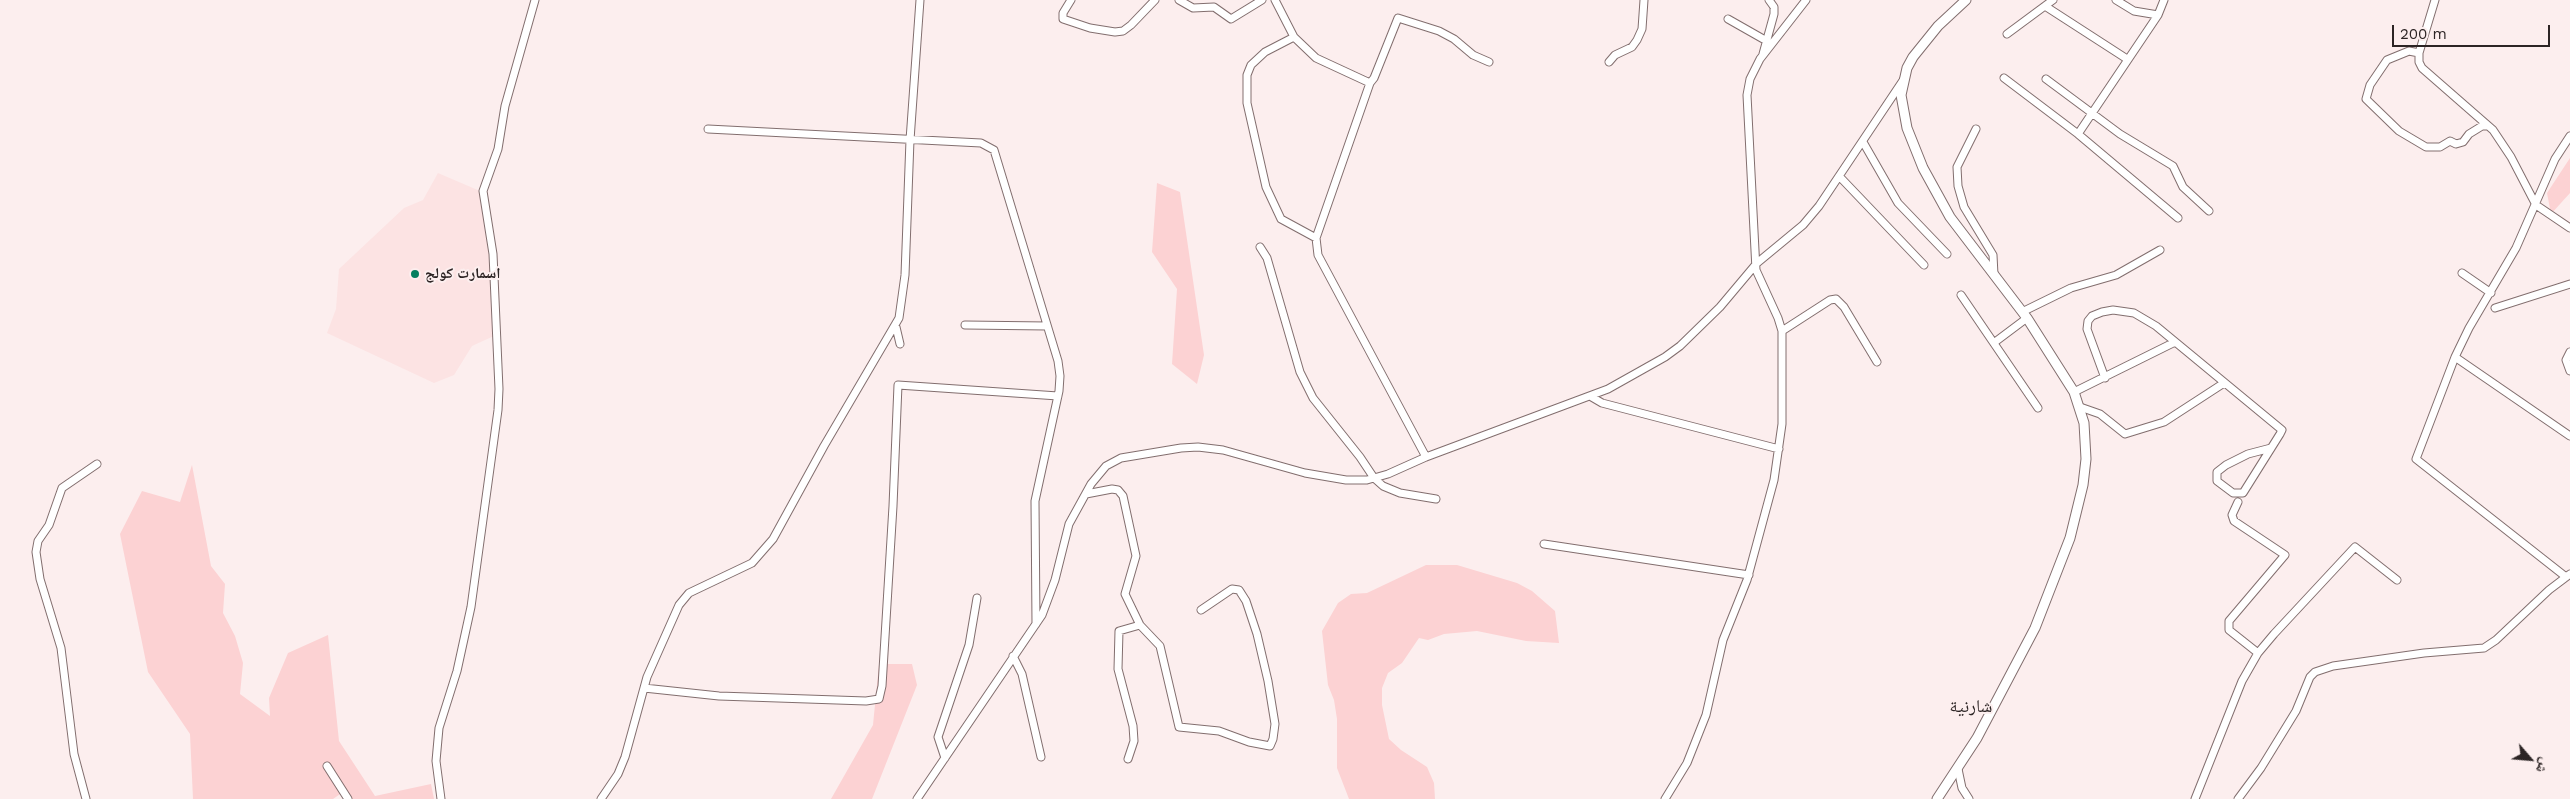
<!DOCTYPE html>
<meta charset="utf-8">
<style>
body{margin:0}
#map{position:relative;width:2570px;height:799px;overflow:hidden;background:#fceeee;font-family:"Work Sans","Noto Naskh Arabic",sans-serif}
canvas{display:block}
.north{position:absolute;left:2505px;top:734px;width:50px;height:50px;-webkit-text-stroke:4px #fceeee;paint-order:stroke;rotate:117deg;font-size:14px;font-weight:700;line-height:20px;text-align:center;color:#2c2424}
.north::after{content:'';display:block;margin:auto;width:18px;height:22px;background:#2c2424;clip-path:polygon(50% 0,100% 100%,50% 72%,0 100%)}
.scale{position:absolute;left:2392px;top:25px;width:158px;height:22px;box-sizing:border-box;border:2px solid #2c2424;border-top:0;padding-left:6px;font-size:15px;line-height:18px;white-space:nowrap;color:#2c2424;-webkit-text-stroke:4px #fceeee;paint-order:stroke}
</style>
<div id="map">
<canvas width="2570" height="799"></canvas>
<div class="north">ش</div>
<div class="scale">200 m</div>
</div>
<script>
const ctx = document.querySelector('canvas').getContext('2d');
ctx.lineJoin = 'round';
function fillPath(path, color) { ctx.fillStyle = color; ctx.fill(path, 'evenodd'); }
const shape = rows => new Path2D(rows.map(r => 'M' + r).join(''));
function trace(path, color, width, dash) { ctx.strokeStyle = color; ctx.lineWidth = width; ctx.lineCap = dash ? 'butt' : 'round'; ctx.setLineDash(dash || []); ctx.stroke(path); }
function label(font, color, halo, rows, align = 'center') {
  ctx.font = font + ' "Work Sans","Noto Naskh Arabic",sans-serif'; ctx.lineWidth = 4; ctx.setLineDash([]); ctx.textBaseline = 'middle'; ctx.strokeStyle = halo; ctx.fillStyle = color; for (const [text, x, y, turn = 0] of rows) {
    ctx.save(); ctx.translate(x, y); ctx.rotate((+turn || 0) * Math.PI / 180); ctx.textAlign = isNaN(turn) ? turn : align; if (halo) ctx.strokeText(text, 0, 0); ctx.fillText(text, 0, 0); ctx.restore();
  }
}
fillPath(shape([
 [438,173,480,191,492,278,496,335,472,346,454,375,434,383,327,333,336,309,339,269,404,208,423,200]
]), '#fce3e3');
fillPath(shape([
 [2570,158,2570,193,2551,214,2547,193],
 [1157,183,1180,192,1204,355,1197,384,1172,364,1177,289,1152,252],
 [192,465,211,566,225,584,223,613,235,636,243,663,240,694,270,716,269,698,288,653,328,635,339,741,375,796,431,784,434,799,351,799,346,790,333,799,193,799,190,734,148,672,120,534,142,491,180,502],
 [1426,565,1457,565,1517,583,1532,591,1555,611,1559,643,1526,641,1477,631,1444,634,1428,640,1419,638,1402,663,1388,673,1382,688,1382,705,1389,739,1401,750,1427,767,1434,783,1435,799,1349,799,1337,768,1337,719,1334,700,1328,685,1322,631,1338,603,1351,594,1367,593],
 [879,664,912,664,917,685,872,799,831,799,873,725]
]), '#fcd2d3');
const minor = shape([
 [1071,0,1063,13,1063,19,1090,28,1115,32,1123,31,1131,25,1155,0],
 [1179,0,1193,8,1214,7,1231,19,1262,0],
 [1275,0,1294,37,1316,58,1370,83],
 [2116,0,2134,11,2158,15],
 [2435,0,2419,53,2419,62,2422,68,2493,130,2511,157,2536,205,2570,228],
 [2045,6,2127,59],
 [1728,19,1765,40],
 [2007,34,2053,0],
 [1294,37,1265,52,1251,65,1247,75,1247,103,1266,187,1281,219,1316,238],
 [2419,53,2409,51,2387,60,2370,85,2366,99,2399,131,2426,147,2440,147,2450,141,2456,144,2463,142,2469,134,2482,126,2488,126],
 [1763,54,1774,14,1774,7,1769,0],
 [1609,62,1615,55,1632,47,1637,40,1642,29,1644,0],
 [2004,78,2078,134,2158,15,2164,0],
 [2046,79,2120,134,2173,166,2183,187,2209,211],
 [708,129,981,143,994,150,1058,361,1060,376,1059,391,1035,501,1036,624],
 [1976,129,1957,167,1958,186,1964,207,1993,255,1994,275],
 [2078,134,2178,218],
 [1863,142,1898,203,1947,254],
 [1839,176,1924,265],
 [1260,247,1267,258,1300,372,1313,398,1360,457,1374,478,1383,486,1400,493,1436,499],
 [2462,273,2491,293],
 [1961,295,2038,408],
 [2495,308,2570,284],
 [2022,312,2071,288,2116,275,2160,250],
 [965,325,1047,326],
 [896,327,900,344],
 [1782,331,1830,300,1836,299,1844,307,1877,362],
 [1995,342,2027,318],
 [2570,352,2566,360,2570,371],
 [2455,357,2570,436],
 [2105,378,2087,329,2088,321,2092,316,2102,312,2113,310,2134,313,2156,326,2282,430,2280,434,2243,493,2233,493,2217,481,2217,472,2226,465,2248,454,2271,448],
 [2074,392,2175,342],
 [1590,396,1602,403,1779,449],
 [2080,407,2100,414,2125,434,2164,422,2224,383],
 [1426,457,1318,255,1316,238,1370,83,1374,78,1398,18,1439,31,1454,39,1473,55,1489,62],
 [1086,494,1112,489,1118,490,1123,496,1136,556,1125,594,1140,625,1160,646,1179,727,1219,731,1249,742,1270,746,1273,739,1275,724,1268,681,1257,634,1246,601,1239,590,1232,589,1201,610],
 [2238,502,2232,515,2234,521,2285,555,2229,621,2229,630,2258,653],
 [1544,544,1749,575],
 [2566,577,2416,459,2455,357,2469,328,2516,248,2555,159,2570,136],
 [1013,656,1022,674,1041,757],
 [644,688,719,696,866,701,879,699,882,686,893,506,898,385,1058,396],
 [945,758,938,737,969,645,977,598],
 [1128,759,1134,741,1133,726,1118,669,1119,631,1140,625],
 [327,766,348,799],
 [1958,769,1962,788,1969,799],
 [86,799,74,754,61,648,40,579,36,552,38,541,49,525,62,488,97,464],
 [441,799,436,761,439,728,457,671,471,607,498,410,499,389,493,254,483,191,498,149,505,106,535,0],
 [601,799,618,774,625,757,647,677,679,605,689,593,752,563,773,539,824,446,899,318,905,275,910,140,920,0],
 [917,799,1042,615,1055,580,1069,524,1091,484,1106,466,1121,458,1181,448,1198,447,1223,450,1305,473,1346,480,1367,480,1388,474,1426,457,1608,389,1665,357,1680,346,1720,307,1757,263,1803,225,1819,206,1904,79],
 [1665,799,1687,763,1706,715,1723,640,1747,580,1774,480,1782,424,1782,331,1778,318,1756,270,1747,95,1750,79,1760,59,1806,0],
 [2195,799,2242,681,2258,653,2274,634,2355,547,2397,580],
 [2238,799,2261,768,2296,711,2310,677,2315,672,2333,666,2424,653,2484,648,2496,640,2549,590,2570,574]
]);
const major = shape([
 [1937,799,1977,738,2035,628,2070,538,2083,485,2086,459,2084,423,2074,392,2027,318,1950,217,1923,168,1907,128,1901,95,1907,68,1913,57,1938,26,1966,0]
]);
trace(minor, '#826e6e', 9);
trace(major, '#826e6e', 11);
trace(minor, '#fff', 7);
trace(major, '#fff', 9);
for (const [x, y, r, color] of [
 [415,274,5,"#037f5f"]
]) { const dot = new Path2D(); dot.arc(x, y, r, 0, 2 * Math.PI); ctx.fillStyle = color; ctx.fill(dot); trace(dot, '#fceeee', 2); }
label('bold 15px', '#2c2424', '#fceeee', [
 ["اسمارت كولج",425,274]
], 'left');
label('18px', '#2c2424', '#fceeee', [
 ["شارنية",1971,707]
]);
</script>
